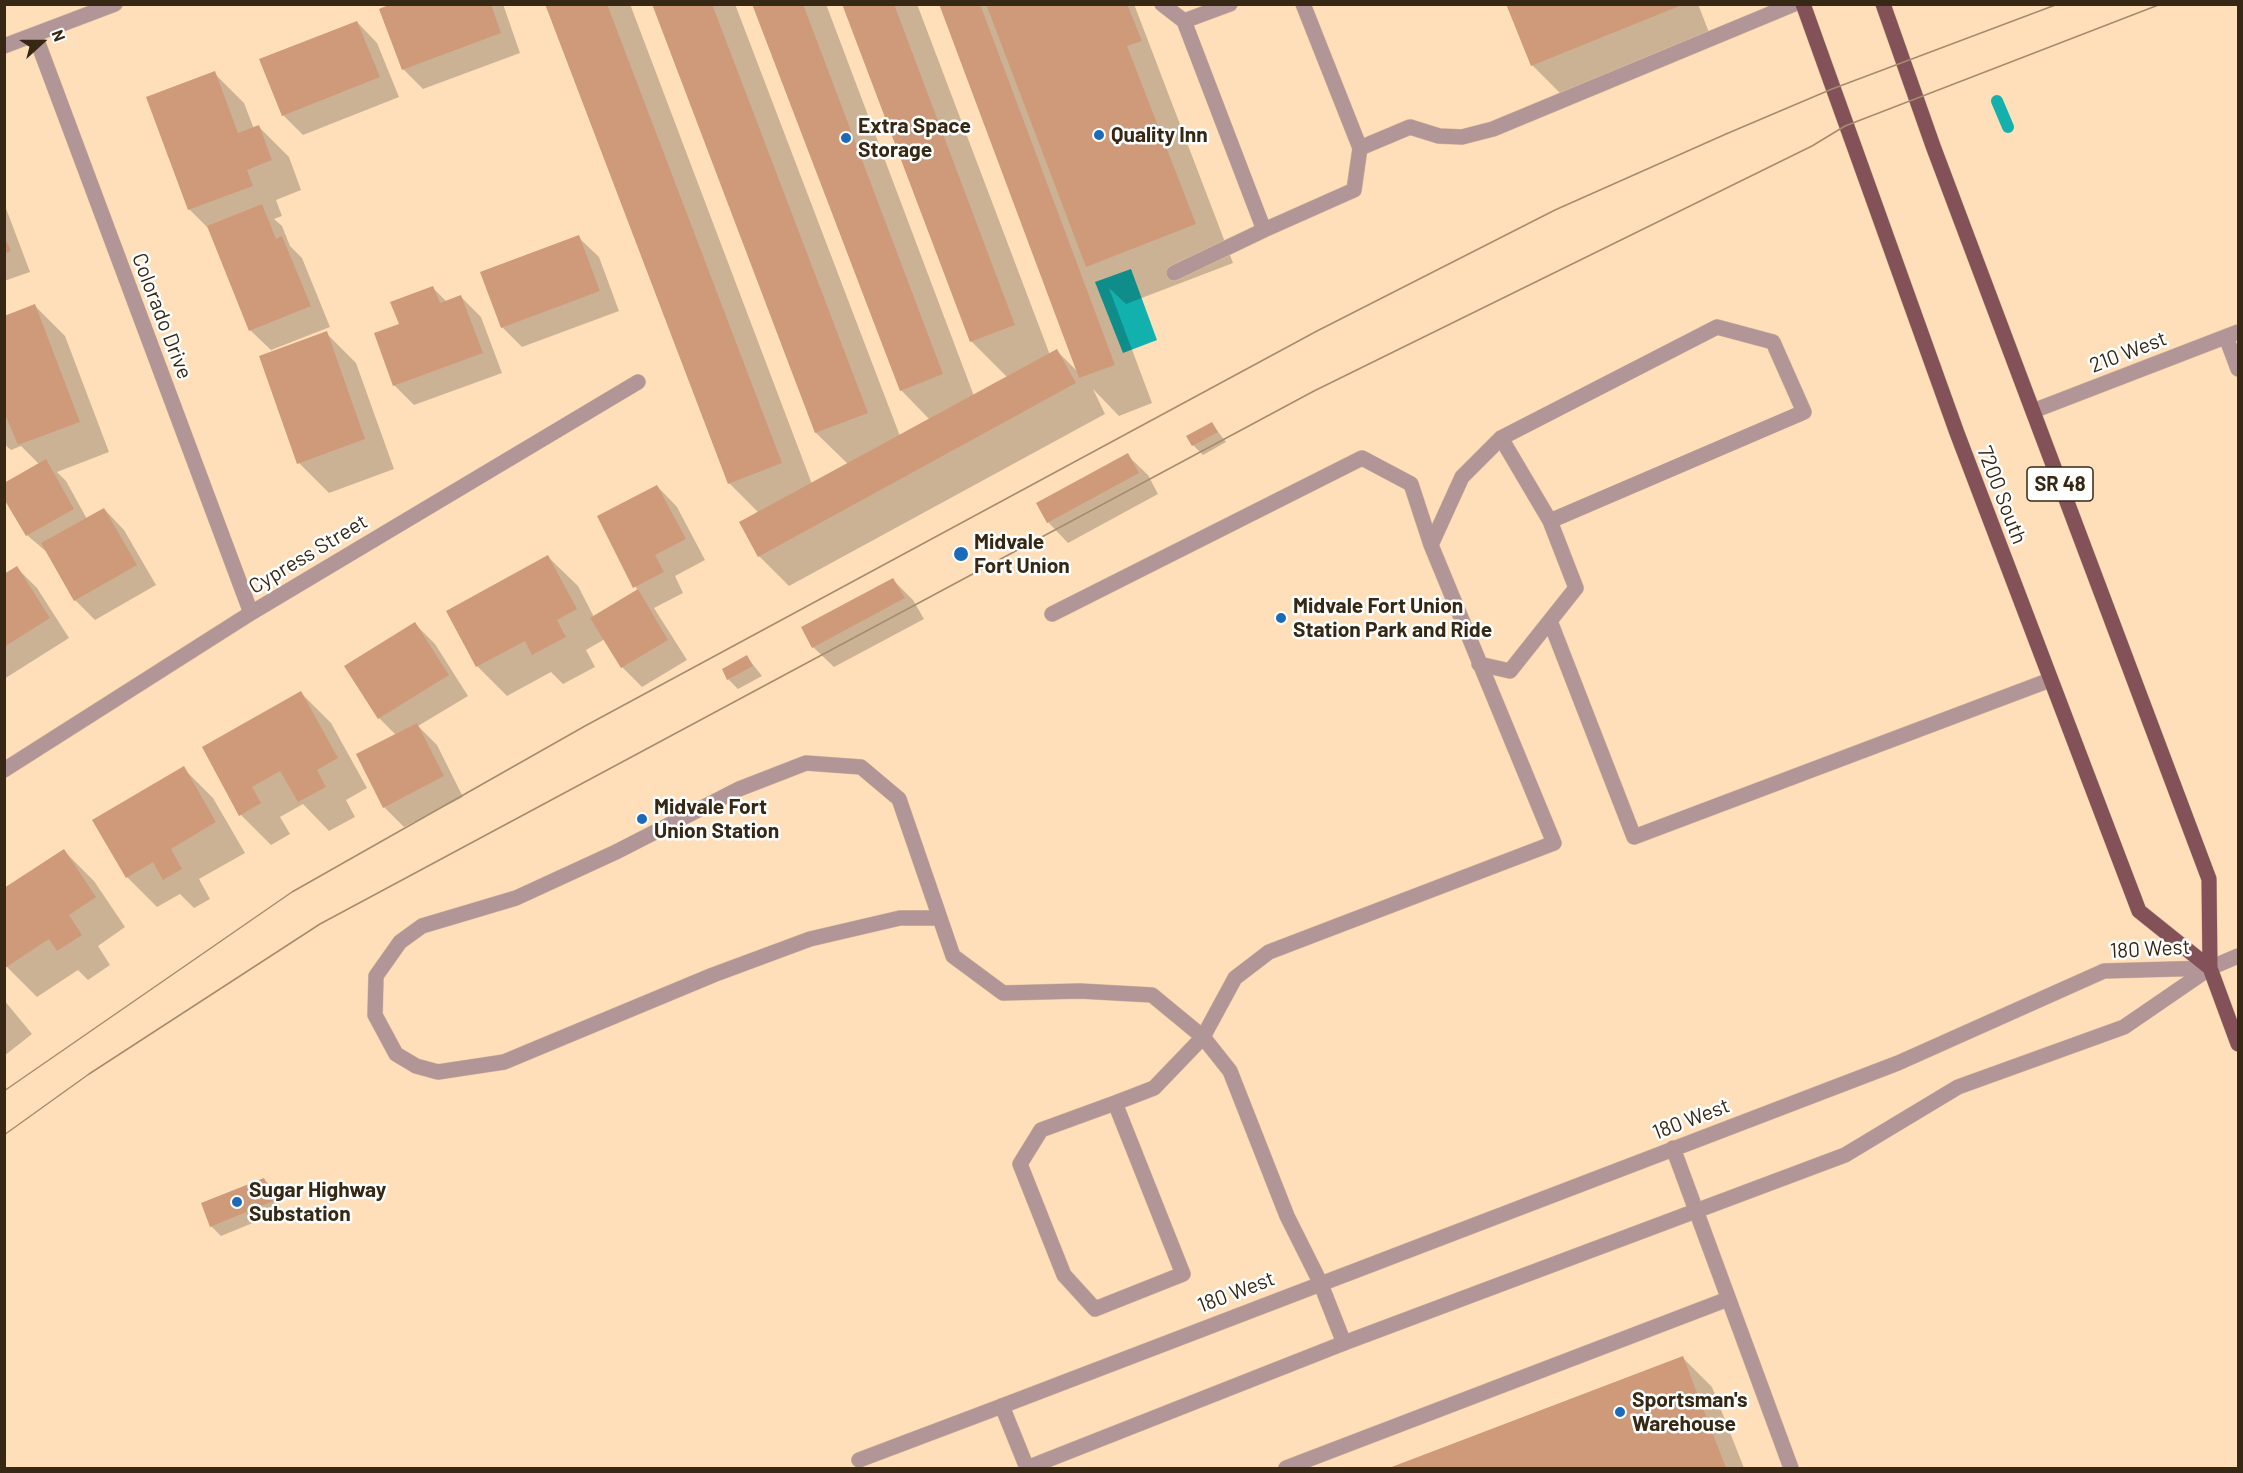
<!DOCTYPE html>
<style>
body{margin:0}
#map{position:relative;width:2243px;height:1473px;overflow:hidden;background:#ffdfb9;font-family:Barlow,sans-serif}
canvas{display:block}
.frame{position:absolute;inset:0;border:6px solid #362814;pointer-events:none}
.north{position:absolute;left:12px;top:12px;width:60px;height:60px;-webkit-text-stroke:4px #fff;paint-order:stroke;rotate:69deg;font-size:16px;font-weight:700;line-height:24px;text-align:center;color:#362814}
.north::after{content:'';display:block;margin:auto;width:21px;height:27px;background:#362814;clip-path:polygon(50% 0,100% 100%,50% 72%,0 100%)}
</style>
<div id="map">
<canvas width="2243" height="1473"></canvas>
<div class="frame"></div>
<div class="north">N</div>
</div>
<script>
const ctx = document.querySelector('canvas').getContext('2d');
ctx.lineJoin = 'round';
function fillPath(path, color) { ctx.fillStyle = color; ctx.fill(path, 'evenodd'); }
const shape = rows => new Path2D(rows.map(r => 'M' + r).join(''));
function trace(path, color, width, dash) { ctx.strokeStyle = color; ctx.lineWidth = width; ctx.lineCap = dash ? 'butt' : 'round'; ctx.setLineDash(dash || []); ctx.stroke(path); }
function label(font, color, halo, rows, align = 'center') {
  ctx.font = font + ' Barlow,sans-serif'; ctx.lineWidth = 5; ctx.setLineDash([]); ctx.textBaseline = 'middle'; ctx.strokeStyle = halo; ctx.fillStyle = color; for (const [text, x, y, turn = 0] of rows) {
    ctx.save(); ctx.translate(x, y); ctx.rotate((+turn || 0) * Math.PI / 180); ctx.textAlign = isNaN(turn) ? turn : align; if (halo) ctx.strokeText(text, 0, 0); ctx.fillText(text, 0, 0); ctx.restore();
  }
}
fillPath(shape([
 [1131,269,1157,340,1123,353,1095,282]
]), '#13b1ae');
fillPath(shape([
 [395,4,503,4,520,53,423,89,403,69],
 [547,4,630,4,812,484,848,464,816,433,653,4,735,4,900,436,930,420,901,390,754,4,826,4,974,396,1008,378,971,341,843,4,917,4,1050,355,1057,351,1079,373,941,4,1134,4,1233,263,1126,304,1109,288,1152,403,1119,416,1093,389,1105,414,789,586,759,556,759,513,729,483],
 [1508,4,1698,4,1710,35,1562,95,1532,65],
 [357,22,377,43,399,97,303,135,283,115],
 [214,73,244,103,254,129,259,127,289,157,301,190,276,200,282,216,274,219,282,226,290,246,302,258,330,327,271,350,250,330,209,229,189,209],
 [4,203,30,272,4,281],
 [578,237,599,257,619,311,522,347,502,327],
 [433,288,447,302,461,297,481,317,502,373,414,405,394,385,400,325],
 [35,306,65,336,109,452,57,472,66,481,87,519,104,509,124,530,156,585,95,620,75,600,49,554,27,535,40,465,21,446,11,450,4,444,4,317],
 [326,333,356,363,394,469,329,493,299,463,261,357],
 [1212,424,1226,442,1203,455,1193,445],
 [1127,455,1148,475,1158,494,1068,543,1048,522],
 [657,486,677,507,705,560,675,576,683,593,654,608,687,660,642,687,622,667,605,639,586,650,595,667,563,684,551,672,507,696,477,666,448,611,548,557,578,586,594,617,638,591,599,516],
 [17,568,37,588,69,638,4,679,4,576],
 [893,580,913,600,924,619,834,667,813,647],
 [415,624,435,644,468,696,418,726,437,745,463,797,404,827,384,807,396,735,379,718],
 [747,657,762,676,738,689,728,679],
 [301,693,331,723,367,788,346,800,355,817,329,831,303,804,280,817,290,834,271,845,241,815,204,748],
 [183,768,213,798,245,853,199,879,210,899,194,908,180,894,157,907,127,877],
 [64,851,94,881,125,927,98,946,110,965,88,980,78,970,37,997,4,964,4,890],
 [4,1000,32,1034,4,1056],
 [264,1179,273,1189,282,1211,221,1236,211,1226],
 [1682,1357,1712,1387,1744,1468,1393,1468]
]), '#0003');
trace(shape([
 [1997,101,2008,127]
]), '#13b1ae', 12);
fillPath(shape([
 [391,4,491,4,501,33,402,70,379,9],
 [545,4,607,4,782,463,728,484],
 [652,4,712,4,868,413,815,433],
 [752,4,803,4,943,374,900,391],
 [842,4,894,4,1015,325,970,342],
 [939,4,980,4,1115,365,1079,378],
 [986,4,1127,4,1142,41,1127,46,1196,224,1086,267],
 [1506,4,1682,4,1682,5,1531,66],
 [357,21,380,77,282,116,259,59],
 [215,71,238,133,259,125,272,160,247,170,253,186,188,210,146,97],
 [262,204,276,239,282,236,311,306,249,331,207,226],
 [579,235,600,291,501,328,480,272],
 [4,236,11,251,4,254],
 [433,286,440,303,461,295,483,353,393,386,374,333,399,324,390,302],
 [35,304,80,422,18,445,4,412,4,316],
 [327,331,365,439,297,464,259,356],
 [1057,349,1076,383,758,557,739,522],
 [1212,422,1218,432,1192,446,1186,436],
 [1128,453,1139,473,1047,523,1036,503],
 [46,459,74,509,26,536,4,499,4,483],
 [657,485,686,539,655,555,664,572,633,588,597,516],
 [104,508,137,565,74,601,41,543],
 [548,555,577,609,557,620,566,637,532,655,525,641,476,667,446,611],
 [17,566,50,618,4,647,4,574],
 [893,578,905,598,812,648,801,627],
 [638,589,668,640,621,668,590,618],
 [415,622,449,675,378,719,344,666],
 [747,655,753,666,727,680,722,669],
 [301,691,338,758,317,770,326,787,298,802,280,771,252,787,261,803,239,816,202,747],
 [417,723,444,776,383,808,356,754],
 [184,766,216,822,171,849,182,869,163,880,153,862,126,878,92,820],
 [64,849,96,897,69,915,82,935,57,951,49,939,5,968,4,888],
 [264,1178,273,1201,210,1227,201,1203],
 [1683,1356,1726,1468,1389,1468]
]), '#ce9a7a');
const lane = shape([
 [1162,4,1184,21,1264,230,1174,273],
 [1303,4,1360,148],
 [1184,21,1230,4],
 [1264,230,1354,190,1360,148,1410,127,1439,136,1462,137,1493,129,1794,4],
 [2226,337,2238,369],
 [2033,411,2238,332],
 [1501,438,1550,521],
 [1431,545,1462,477,1501,438,1717,327,1773,342,1804,412,1550,521,1576,588,1510,671,1479,664],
 [1052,614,1362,458,1411,484,1431,545,1554,843,1269,952,1235,978,1203,1037,1154,1088,1115,1103,1041,1130,1020,1164,1064,1275,1095,1309,1183,1274,1115,1103],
 [1550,621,1634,837,2050,680],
 [939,918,900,918,810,939,713,975,504,1062,438,1072,416,1066,396,1054,375,1015,376,976,400,942,422,926,516,898,616,852,739,789,806,763,861,767,899,799,953,956,1003,993,1080,991,1152,995,1203,1037,1230,1071,1287,1216,1320,1282,1344,1343],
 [1673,1148,1791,1468],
 [859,1460,1002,1406],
 [1286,1468,1728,1299]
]);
const street = shape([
 [35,35,251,613],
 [4,46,115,4],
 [4,770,251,613,638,382],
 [1027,1468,1002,1406,1898,1063,2104,971,2210,968],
 [1027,1468,1344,1343,1845,1155,1958,1087,2124,1027,2210,968,2238,956]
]);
const primary = shape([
 [1803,4,1957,433,2139,911,2210,968],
 [1883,4,1933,146,2209,879,2210,968,2238,1044]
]);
trace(lane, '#dbbe9b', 16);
trace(street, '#dbbe9b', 16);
trace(primary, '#dbbe9b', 16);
trace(lane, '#b29597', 15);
trace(street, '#b29597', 15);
trace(primary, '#835258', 15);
trace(shape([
 [4,1091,292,892,585,726,1317,331,1555,210,1726,134,1832,89,2058,4],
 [4,1135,89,1074,320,924,1314,391,1812,146,1845,126,2161,4]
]), '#a48c6e', 1.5);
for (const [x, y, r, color] of [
 [1099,135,6,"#1c6bba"],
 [846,138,6,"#1c6bba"],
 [961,554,8,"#1c6bba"],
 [1281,618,6,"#1c6bba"],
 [642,819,6,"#1c6bba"],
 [237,1202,6,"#1c6bba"],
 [1620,1412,6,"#1c6bba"]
]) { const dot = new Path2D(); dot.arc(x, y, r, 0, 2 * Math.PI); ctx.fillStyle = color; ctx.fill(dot); trace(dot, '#fff', 2); }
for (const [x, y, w] of [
 [2060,484,66]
]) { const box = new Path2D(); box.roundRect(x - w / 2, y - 17, w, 34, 4.5); ctx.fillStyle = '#fff'; ctx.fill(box); trace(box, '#362814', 1.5); }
label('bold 20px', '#362814', null, [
 ["SR 48",2060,484]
]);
label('bold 21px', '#362814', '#fff', [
 ["Extra Space",858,126],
 ["Storage",858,150],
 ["Quality Inn",1111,135],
 ["Midvale",974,542],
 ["Fort Union",974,566],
 ["Midvale Fort Union",1293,606],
 ["Station Park and Ride",1293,630],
 ["Midvale Fort",654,807],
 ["Union Station",654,831],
 ["Sugar Highway",249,1190],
 ["Substation",249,1214],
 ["Sportsman's",1632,1400],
 ["Warehouse",1632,1424]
], 'left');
label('21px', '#362814', '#fff', [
 ["Colorado Drive",162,316,69],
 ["210 West",2128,352,-21],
 ["7200 South",2002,495,69],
 ["Cypress Street",308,554,-31],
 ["180 West",2150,949,-3],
 ["180 West",1691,1119,-21],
 ["180 West",1236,1292,-21]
]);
</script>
